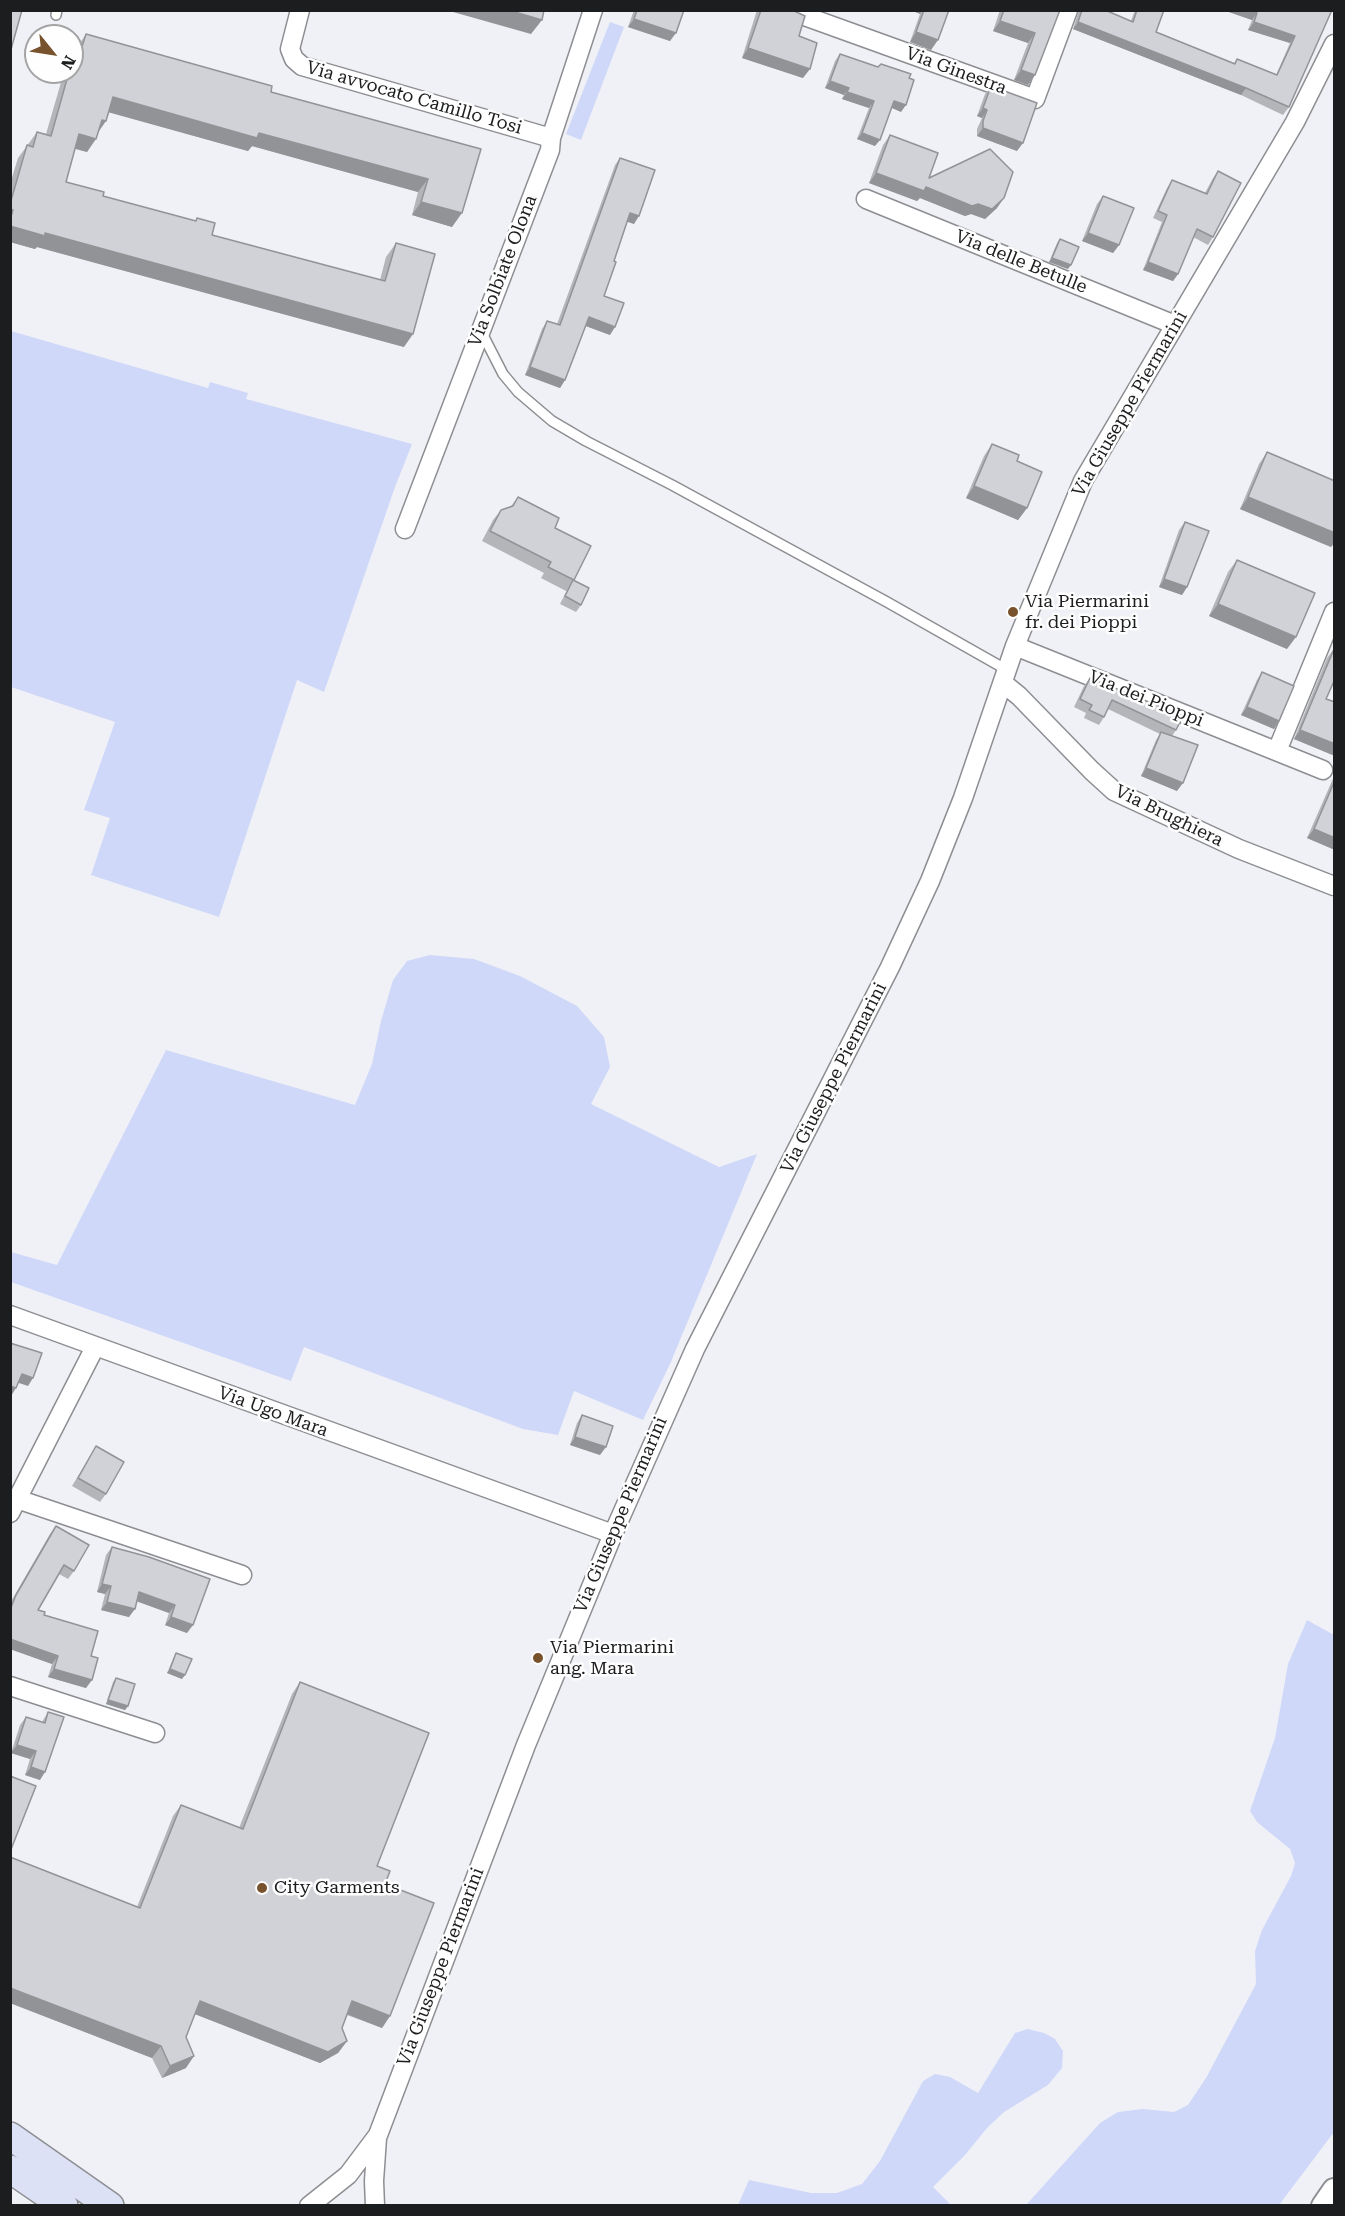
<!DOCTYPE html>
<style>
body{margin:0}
#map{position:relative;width:1345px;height:2216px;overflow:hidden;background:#f0f1f6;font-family:"Roboto Serif",serif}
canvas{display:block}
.frame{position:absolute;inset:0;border:12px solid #1c1d1e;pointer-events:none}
.north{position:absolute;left:24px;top:24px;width:60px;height:60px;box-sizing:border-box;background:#fefefe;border:2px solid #a4a4a4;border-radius:50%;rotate:120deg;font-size:16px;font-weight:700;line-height:24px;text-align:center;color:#1c1d1e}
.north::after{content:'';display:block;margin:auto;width:21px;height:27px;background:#77522d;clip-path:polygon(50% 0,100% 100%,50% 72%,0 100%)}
</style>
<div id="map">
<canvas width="1345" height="2216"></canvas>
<div class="frame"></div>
<div class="north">N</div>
</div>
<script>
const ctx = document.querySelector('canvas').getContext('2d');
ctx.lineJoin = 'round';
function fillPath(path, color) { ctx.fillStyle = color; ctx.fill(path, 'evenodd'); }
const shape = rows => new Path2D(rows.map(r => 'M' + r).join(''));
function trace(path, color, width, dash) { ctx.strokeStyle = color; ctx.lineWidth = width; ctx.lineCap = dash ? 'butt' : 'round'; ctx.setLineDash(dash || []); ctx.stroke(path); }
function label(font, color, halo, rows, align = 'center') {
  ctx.font = font + ' "Roboto Serif",serif'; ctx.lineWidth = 5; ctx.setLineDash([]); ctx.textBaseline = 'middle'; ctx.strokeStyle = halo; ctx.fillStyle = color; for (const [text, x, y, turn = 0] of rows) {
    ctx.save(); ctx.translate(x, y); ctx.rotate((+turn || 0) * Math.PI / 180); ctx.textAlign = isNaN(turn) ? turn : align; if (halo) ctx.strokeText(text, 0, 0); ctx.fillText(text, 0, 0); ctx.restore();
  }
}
fillPath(shape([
 [610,22,624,27,581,140,566,134],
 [11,331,208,388,210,382,248,393,246,399,412,444,395,487,324,692,297,680,219,917,91,875,110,818,84,810,115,722,11,687],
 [430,955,474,959,520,976,577,1006,604,1037,610,1067,591,1104,719,1167,757,1154,670,1364,643,1420,574,1391,558,1435,523,1429,304,1347,291,1381,11,1282,11,1252,57,1265,166,1050,355,1105,372,1064,381,1021,393,980,407,961],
 [1307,1620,1334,1635,1334,2132,1279,2205,1026,2205,1100,2123,1118,2112,1143,2109,1174,2112,1188,2105,1206,2078,1256,1984,1255,1951,1262,1930,1291,1876,1295,1863,1290,1849,1257,1822,1250,1811,1275,1738,1288,1664],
 [1028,2029,1044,2033,1055,2039,1063,2051,1062,2068,1048,2085,1004,2112,987,2128,965,2155,933,2187,951,2205,738,2205,749,2180,811,2193,837,2193,862,2184,880,2161,923,2081,935,2074,950,2077,978,2093,1015,2033]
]), '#cfd8f9');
const service = shape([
 [56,15,57,10],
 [482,333,503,374,518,392,552,421,586,441,672,485,887,602,1007,670]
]);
const minor = shape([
 [300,10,290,49,294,59,302,66,551,138],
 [788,10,1035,99,1068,10],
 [866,199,1175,325],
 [405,529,550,150,551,138,593,10],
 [1015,646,1323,770],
 [1003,683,1019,696,1092,771,1114,791,1239,849,1334,886],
 [1277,751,1334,612],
 [10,1315,613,1534],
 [17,1499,242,1575],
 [10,1513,95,1347],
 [10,1686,155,1733],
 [309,2206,348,2175,378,2135,526,1745,613,1534,695,1349,890,967,930,881,963,798,1015,646,1083,481,1295,122,1334,44],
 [375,2206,374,2181,377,2138]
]);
const tertiary = shape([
 [1323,2206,1334,2190]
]);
const secondary = shape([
 [10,2136,110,2206],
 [10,2169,64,2206]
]);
trace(service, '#8d8e92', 12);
trace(minor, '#8d8e92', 21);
trace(tertiary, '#8d8e92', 26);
trace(secondary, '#8d8e92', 30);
trace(service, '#fff', 9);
trace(minor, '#fff', 18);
trace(tertiary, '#fff', 22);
trace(secondary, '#dce1f5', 27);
fillPath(shape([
 [634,10,684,10,670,41,628,27],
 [757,10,792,10,799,36,803,78,742,58],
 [911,10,949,10,931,50,910,42,920,14],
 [1000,10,1060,10,1035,75,1028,85,1014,80,1028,43,993,31],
 [1079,10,1105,10,1131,21,1135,10,1164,10,1156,32,1234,63,1237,59,1276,75,1290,43,1248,30,1252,20,1223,10,1332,10,1289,107,1283,115,1241,95,1073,29],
 [86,34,271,92,481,149,452,227,412,215,418,192,252,146,248,151,109,112,87,152,75,149,66,182,103,196,195,221,197,218,212,235,380,280,386,257,396,243,404,347,37,247,35,249,10,242,10,184,18,158,37,132,46,134,64,72,72,72,72,55],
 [840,54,901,112,892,108,875,146,857,139,869,108,842,99,844,95,825,88,835,61],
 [991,86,1017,151,977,136,977,129,982,118,977,116,985,94],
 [890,135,929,178,997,208,985,219,971,214,965,216,920,198,917,201,869,183,883,145],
 [620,158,634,224,627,221,614,261,604,296,610,335,586,326,565,380,560,388,525,375,542,329,547,321,557,324,615,165],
 [1218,171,1213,237,1208,245,1193,237,1178,274,1173,281,1143,270,1162,222,1153,218,1167,188,1172,180,1205,193,1213,178],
 [1103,196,1119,245,1113,253,1082,241,1097,204],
 [1060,239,1068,269,1049,262,1057,243],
 [992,444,1017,461,1027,508,1018,520,966,498,984,456],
 [1267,452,1335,481,1335,542,1331,547,1240,509,1259,464],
 [518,497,555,528,574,580,581,605,576,612,560,604,567,590,566,591,541,578,544,573,482,541,493,520,501,510,511,506],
 [1185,522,1187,587,1182,595,1159,587,1179,530],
 [1237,560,1287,649,1209,616,1228,572],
 [1334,649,1326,699,1335,702,1335,756,1294,739,1327,658],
 [1262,672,1279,721,1274,729,1241,715,1257,680],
 [1090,678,1176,730,1172,736,1177,791,1141,776,1156,740,1160,734,1108,709,1104,717,1099,725,1084,718,1086,713,1074,707,1084,686],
 [1335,774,1335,850,1307,838],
 [582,1415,600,1455,570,1445,577,1423],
 [96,1446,106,1494,100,1502,72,1486],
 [56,1526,74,1571,68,1579,59,1574,38,1610,91,1656,86,1688,48,1677,52,1664,10,1649,10,1603,50,1534],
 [112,1547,149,1557,187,1633,165,1625,169,1613,137,1601,129,1617,101,1610,105,1594,97,1592,106,1555],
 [176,1653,182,1679,167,1673,174,1657],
 [116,1678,128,1706,125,1710,106,1704,113,1682],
 [300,1682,385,1884,390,2016,382,2028,347,2015,342,2028,347,2041,338,2053,320,2063,195,2014,186,2037,186,2068,162,2078,152,2058,10,2003,10,1857,137,1907,173,1816,181,1805,239,1828,292,1694],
 [48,1712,40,1780,25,1775,30,1759,11,1753,20,1725,26,1717,42,1722]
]), '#b4b5b9');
fillPath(shape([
 [446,10,508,10,542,20,531,34],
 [911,10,922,10,920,14],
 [1223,10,1251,10,1257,13,1252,20],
 [634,19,676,33,670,41,628,27],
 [1000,21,1035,33,1028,43,993,31],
 [1078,22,1246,88,1241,95,1073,29],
 [1254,22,1295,36,1290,43,1248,30],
 [916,32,938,40,931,50,910,42],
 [748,48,810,69,803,78,742,58],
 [1021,70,1035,75,1028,85,1014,80],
 [830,81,849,88,844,95,825,88],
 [847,92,874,101,869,108,842,99],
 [113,97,259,133,428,179,418,192,252,146,248,151,104,111],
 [894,101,906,105,901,112,890,107],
 [983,108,987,110,982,118,977,116],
 [102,120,106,121,97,134],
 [983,128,1023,143,1017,151,977,136],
 [862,133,880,140,875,146,857,139],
 [79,134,96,139,87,152,70,147],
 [876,173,926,187,1004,198,997,208,985,219,971,214,965,216,920,198,917,201,869,183],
 [421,202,462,213,452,227,412,215],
 [630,213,639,216,634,224,625,221],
 [10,226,45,233,413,334,404,347,37,247,35,249,10,242],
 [1088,233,1119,245,1113,253,1082,241],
 [1052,258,1071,265,1068,269,1049,262],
 [1148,262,1178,274,1173,281,1143,270],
 [589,317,615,327,610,335,583,325],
 [530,367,565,380,560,388,525,375],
 [974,486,1027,508,1018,520,966,498],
 [1248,497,1335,533,1335,542,1331,547,1240,509],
 [1164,579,1187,587,1182,595,1159,587],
 [1218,604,1296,637,1287,649,1209,616],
 [1247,707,1279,721,1274,729,1241,715],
 [1300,730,1335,744,1335,756,1294,739],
 [1146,768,1183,783,1177,791,1141,776],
 [1314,829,1335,838,1335,850,1307,838],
 [22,1374,33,1378,28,1386,16,1382],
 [10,1386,16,1388,11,1396,10,1396],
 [575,1437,606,1447,600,1455,570,1445],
 [102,1584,111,1586,105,1594,97,1592],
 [139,1592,175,1605,169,1613,133,1600],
 [107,1602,135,1609,129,1617,101,1610],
 [171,1617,193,1625,187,1633,165,1625],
 [10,1639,58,1656,52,1664,10,1649],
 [54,1669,92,1680,86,1688,48,1677],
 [170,1669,185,1675,182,1679,167,1673],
 [108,1700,128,1706,125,1710,106,1704],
 [17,1745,36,1751,30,1759,11,1753],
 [31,1767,45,1772,40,1780,25,1775],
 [10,1988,161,2046,152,2058,10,2003],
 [200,2001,347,2041,338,2053,320,2063,192,2013],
 [352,2001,390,2016,382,2028,344,2013],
 [194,2056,186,2068,162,2078,170,2066]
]), '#929396');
const building = shape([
 [10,10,22,10,10,53,10,10],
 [508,10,544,10,542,20,508,10],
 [637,10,684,10,676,33,634,19,637,10],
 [761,10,792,10,805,16,799,36,817,43,810,69,748,48,761,10],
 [924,10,949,10,938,40,916,32,924,10],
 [1004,10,1060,10,1035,75,1021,70,1035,33,1000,21,1004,10],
 [1082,10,1105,10,1133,22,1137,10,1164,10,1156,32,1235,64,1237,59,1277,75,1295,36,1254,22,1257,13,1251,10,1332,10,1289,107,1246,88,1078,22,1082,10],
 [86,34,272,86,271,92,481,149,462,213,421,202,428,179,259,133,257,138,113,97,106,121,102,120,96,139,79,134,66,182,104,192,103,196,196,221,197,218,215,223,212,235,385,281,396,243,435,254,413,334,45,233,45,236,10,226,10,220,13,210,10,209,10,204,27,145,33,147,37,132,51,136,69,72,72,72,72,63,76,49,81,50,86,34],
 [840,54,878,67,881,64,911,74,909,78,914,80,906,105,894,101,880,140,862,133,874,101,847,92,849,88,830,81,840,54],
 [991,86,1037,103,1023,143,983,128,983,121,987,110,983,108,991,86],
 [890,135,938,153,929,178,990,149,1013,172,1004,198,992,209,978,204,972,206,926,187,924,191,876,173,890,135],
 [620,158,655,170,639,216,630,213,614,261,616,262,604,296,624,303,615,327,589,317,565,380,530,367,547,321,560,325,620,158],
 [1218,171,1241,183,1213,237,1197,229,1178,274,1148,262,1167,215,1158,211,1172,180,1207,194,1218,171],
 [1103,196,1134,208,1119,245,1088,233,1103,196],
 [1060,239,1079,247,1071,265,1052,258,1060,239],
 [992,444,1019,455,1017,461,1042,472,1027,508,974,486,992,444],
 [1267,452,1335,481,1335,533,1248,497,1267,452],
 [518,497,559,518,555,528,591,546,574,580,548,567,551,562,490,531,501,510,513,506,518,497],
 [1185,522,1209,531,1187,587,1164,579,1185,522],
 [1237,560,1315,593,1296,637,1218,604,1237,560],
 [573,580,589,588,581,605,565,596,573,580],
 [1334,649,1335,649,1335,679,1326,699,1335,702,1335,744,1300,730,1334,649],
 [1262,672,1294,686,1279,721,1247,707,1262,672],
 [1090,678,1183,716,1176,730,1112,700,1104,717,1089,710,1092,705,1080,699,1090,678],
 [1161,732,1198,745,1183,783,1146,768,1161,732],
 [1335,780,1335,838,1314,829,1335,780],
 [10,1343,42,1353,33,1378,22,1374,16,1388,10,1386,10,1343],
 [582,1415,613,1426,606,1447,575,1437,582,1415],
 [96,1446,124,1462,106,1494,78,1478,96,1446],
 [56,1526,89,1545,74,1571,64,1565,38,1610,45,1612,44,1615,98,1631,91,1656,98,1658,92,1680,54,1669,58,1656,10,1639,10,1610,16,1595,56,1526],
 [112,1547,149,1557,210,1579,193,1625,171,1617,175,1605,139,1592,135,1609,107,1602,111,1586,102,1584,112,1547],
 [176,1653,192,1659,185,1675,170,1669,176,1653],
 [116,1678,135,1684,128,1706,108,1700,116,1678],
 [300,1682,429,1733,377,1866,390,1871,385,1884,434,1903,390,2016,352,2001,342,2028,347,2041,328,2052,200,2001,186,2037,194,2056,170,2066,161,2046,10,1988,10,1857,140,1908,181,1805,243,1829,300,1682],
 [48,1712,64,1717,45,1772,31,1767,36,1751,17,1745,26,1717,45,1723,48,1712],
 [10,1776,36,1786,10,1852,10,1776]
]);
fillPath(building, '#d1d2d7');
trace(building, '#929396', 1.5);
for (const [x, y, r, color] of [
 [1013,612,6,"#77522d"],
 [538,1658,6,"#77522d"],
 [262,1888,6,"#77522d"]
]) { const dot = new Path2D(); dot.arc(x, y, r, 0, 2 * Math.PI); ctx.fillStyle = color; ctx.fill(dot); trace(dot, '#fefefe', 2); }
label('18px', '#1c1d1e', '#fefefe', [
 ["Via Ginestra",956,71,20],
 ["Via avvocato Camillo Tosi",414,98,16],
 ["Via delle Betulle",1021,262,22],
 ["Via Solbiate Olona",503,271,-69],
 ["Via Giuseppe Piermarini",1130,404,-60],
 ["Via dei Pioppi",1146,699,22],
 ["Via Brughiera",1169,816,26],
 ["Via Giuseppe Piermarini",834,1078,-63],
 ["Via Ugo Mara",273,1412,20],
 ["Via Giuseppe Piermarini",621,1515,-67],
 ["Via Giuseppe Piermarini",441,1967,-69]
]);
label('18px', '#1c1d1e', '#fefefe', [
 ["Via Piermarini",1025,602],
 ["fr. dei Pioppi",1025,623],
 ["Via Piermarini",550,1648],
 ["ang. Mara",550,1669],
 ["City Garments",274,1888]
], 'left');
</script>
